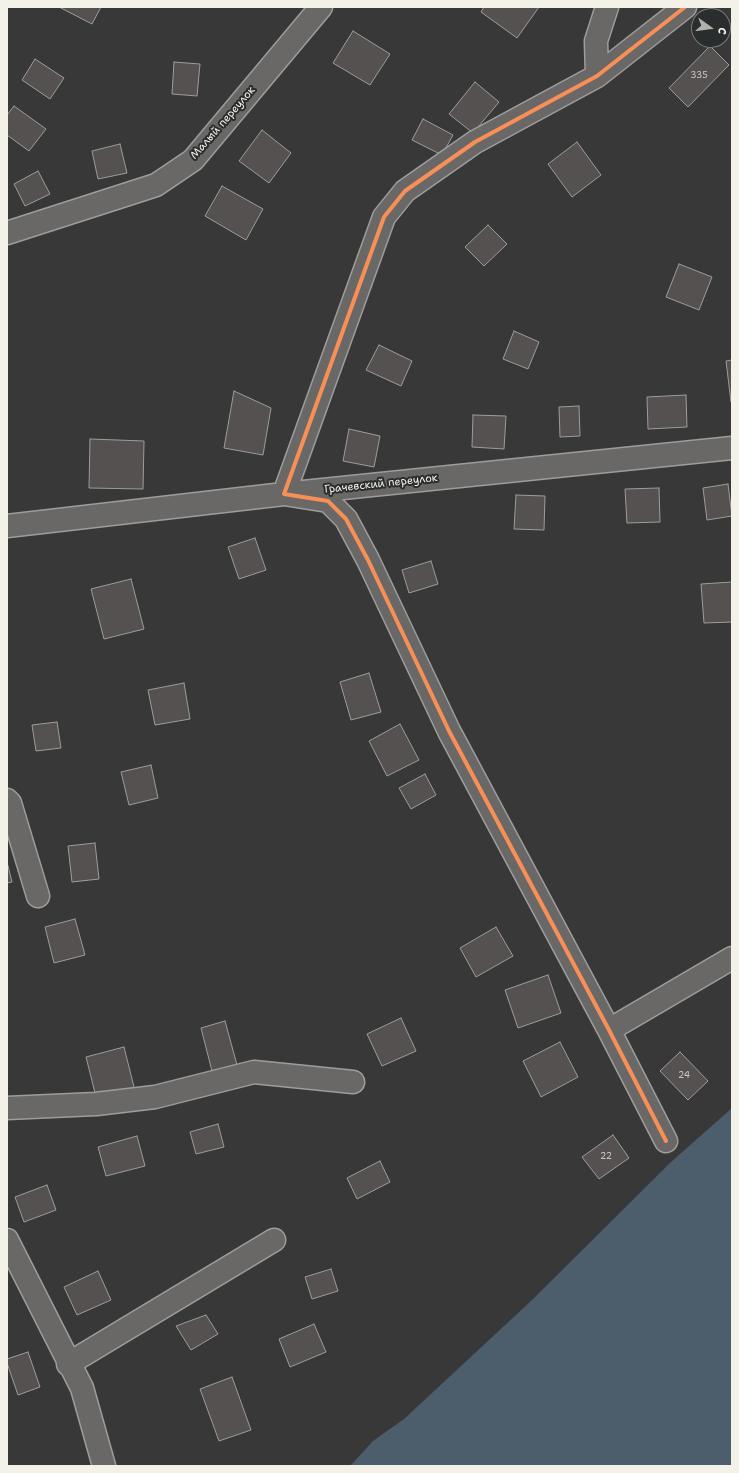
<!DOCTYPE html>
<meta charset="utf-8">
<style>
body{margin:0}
#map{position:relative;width:739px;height:1473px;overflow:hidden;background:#383838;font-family:"Shantell Sans",sans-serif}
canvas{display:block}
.frame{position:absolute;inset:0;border:8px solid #f4f1e8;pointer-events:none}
.north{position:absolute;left:691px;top:8px;width:40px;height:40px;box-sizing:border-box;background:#2a2d2e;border:1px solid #7b7b78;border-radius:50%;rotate:104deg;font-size:11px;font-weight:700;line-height:16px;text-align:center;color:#f4f1e8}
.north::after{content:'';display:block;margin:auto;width:14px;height:18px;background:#b2b0aa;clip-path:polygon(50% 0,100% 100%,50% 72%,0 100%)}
</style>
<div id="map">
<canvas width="739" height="1473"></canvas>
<div class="frame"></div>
<div class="north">С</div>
</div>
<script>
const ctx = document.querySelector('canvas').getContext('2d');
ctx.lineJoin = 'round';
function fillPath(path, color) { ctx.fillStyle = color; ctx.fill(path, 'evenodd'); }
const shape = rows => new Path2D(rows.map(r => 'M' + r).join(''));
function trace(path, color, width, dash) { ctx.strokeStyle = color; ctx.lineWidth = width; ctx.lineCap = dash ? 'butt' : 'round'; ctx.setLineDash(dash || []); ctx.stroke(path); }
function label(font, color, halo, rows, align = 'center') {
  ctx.font = font + ' "Shantell Sans",sans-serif'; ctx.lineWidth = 4; ctx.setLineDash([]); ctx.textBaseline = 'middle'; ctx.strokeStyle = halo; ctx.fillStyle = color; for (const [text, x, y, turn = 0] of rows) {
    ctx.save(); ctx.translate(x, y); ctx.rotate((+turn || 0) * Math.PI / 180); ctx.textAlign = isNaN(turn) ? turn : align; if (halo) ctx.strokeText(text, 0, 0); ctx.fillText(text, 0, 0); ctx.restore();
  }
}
fillPath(shape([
 [732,1108,732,1466,350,1466,373,1441,404,1419,532,1300,671,1162]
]), '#4c5d6b');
const building = shape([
 [59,7,101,7,92,24,59,7],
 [484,7,539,7,517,38,481,12,484,7],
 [353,31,390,54,370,85,333,63,353,31],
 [710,46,729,65,688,107,669,88,710,46],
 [35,59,64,78,50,99,22,80,35,59],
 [174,62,200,64,197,96,172,94,174,62],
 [475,82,499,102,473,133,449,114,475,82],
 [14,106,46,129,29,151,7,135,7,115,14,106],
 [423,119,453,135,442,155,412,140,423,119],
 [262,130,291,153,269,183,239,161,262,130],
 [577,142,601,175,572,197,548,164,577,142],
 [120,144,127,173,98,179,92,151,120,144],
 [38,171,50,194,25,206,14,184,38,171],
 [222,186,263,209,246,240,205,216,222,186],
 [488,225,507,244,484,266,465,247,488,225],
 [679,264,712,277,699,310,666,297,679,264],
 [514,331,539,342,528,369,503,359,514,331],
 [379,345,412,361,401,386,366,370,379,345],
 [732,360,732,402,731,402,726,361,732,360],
 [234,391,271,408,263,455,224,448,234,391],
 [686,395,687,427,648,429,647,397,686,395],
 [579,406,580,436,560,437,559,407,579,406],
 [473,415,506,416,504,449,472,447,473,415],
 [349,429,380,436,374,467,343,461,349,429],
 [90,439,144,441,143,489,89,488,90,439],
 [728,484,732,516,707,520,703,488,728,484],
 [659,488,660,522,627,523,625,489,659,488],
 [516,495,545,496,544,530,514,529,516,495],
 [255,538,266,570,239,579,228,547,255,538],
 [431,561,438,584,409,593,402,570,431,561],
 [131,579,144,629,104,639,91,589,131,579],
 [732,582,732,622,704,623,701,584,732,582],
 [369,673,381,712,351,720,340,682,369,673],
 [184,683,190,719,155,725,148,690,184,683],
 [57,722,61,748,36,751,32,725,57,722],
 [400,724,419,760,387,776,369,741,400,724],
 [151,765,158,798,129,805,121,772,151,765],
 [425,774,436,795,411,809,399,788,425,774],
 [95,843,99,879,72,882,68,846,95,843],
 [7,862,12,882,7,883,7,862],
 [75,919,85,955,54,963,45,927,75,919],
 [496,927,513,956,476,977,460,948,496,927],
 [548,975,561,1013,518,1028,505,990,548,975],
 [401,1018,416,1051,382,1066,367,1034,401,1018],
 [225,1021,237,1065,212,1071,201,1028,225,1021],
 [560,1042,578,1077,541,1097,523,1061,560,1042],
 [124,1047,135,1091,97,1101,86,1057,124,1047],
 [680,1052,708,1081,688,1100,660,1071,680,1052],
 [218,1124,224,1147,196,1154,190,1132,218,1124],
 [613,1135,629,1158,599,1179,582,1157,613,1135],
 [137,1136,145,1166,106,1176,98,1147,137,1136],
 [380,1161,390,1182,357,1199,347,1178,380,1161],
 [47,1185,56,1210,24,1222,15,1197,47,1185],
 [331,1269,338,1291,312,1299,305,1277,331,1269],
 [98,1271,111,1300,77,1315,64,1287,98,1271],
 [206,1315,218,1334,191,1350,176,1326,206,1315],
 [314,1324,326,1352,290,1367,279,1339,314,1324],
 [28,1352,40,1387,18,1395,7,1363,7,1359,28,1352],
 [232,1377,251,1430,219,1441,200,1389,232,1377]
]);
fillPath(building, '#555151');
trace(building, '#9d9d9b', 1);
const street = shape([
 [597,76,596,41,607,7],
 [7,233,156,185,193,160,321,7],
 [7,526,284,494,732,448],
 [7,800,10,803,38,896],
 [609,1030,732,958],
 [7,1108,96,1104,155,1097,254,1072,353,1082],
 [666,1141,609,1030,449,731,368,560,346,519,328,501,284,494,384,217,405,191,475,142,597,76,685,7],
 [7,1240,82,1388,104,1466],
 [68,1364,274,1240]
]);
trace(street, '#9d9d9b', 25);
trace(street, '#696866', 22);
trace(shape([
 [666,1141,609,1030,449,731,368,560,346,519,328,501,284,494,384,217,405,191,475,142,597,76,685,7]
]), '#f78f57', 4);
label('9px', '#ccc9c2', null, [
 ["335",699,76],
 ["24",684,1076],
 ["22",606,1157]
]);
label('11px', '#f4f1e8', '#2a2d2e', [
 ["Малый переулок",223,123,-49],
 ["Грачевский переулок",381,484,-6]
]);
</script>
